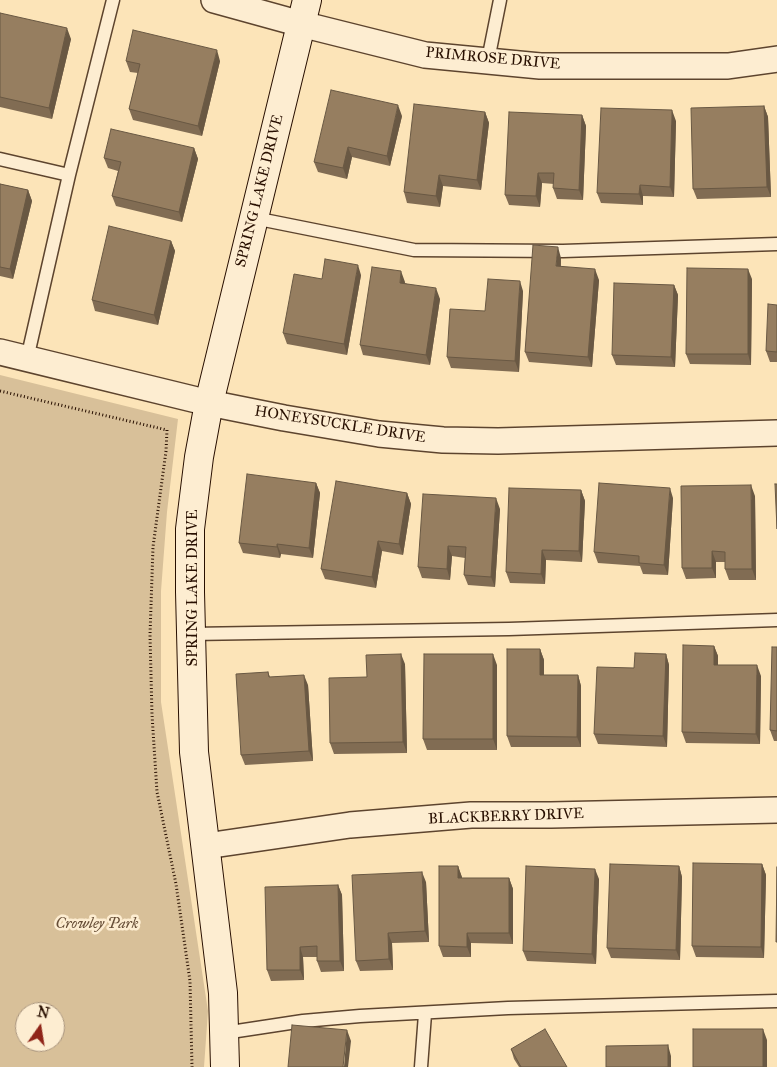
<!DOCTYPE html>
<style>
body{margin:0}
#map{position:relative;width:777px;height:1067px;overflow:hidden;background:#fce4b8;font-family:"IM FELL Great Primer",serif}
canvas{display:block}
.north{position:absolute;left:15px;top:1002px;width:50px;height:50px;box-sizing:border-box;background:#fdedd1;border:1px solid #a8947d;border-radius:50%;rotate:13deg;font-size:14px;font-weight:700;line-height:20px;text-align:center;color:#280f00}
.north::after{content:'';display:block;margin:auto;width:18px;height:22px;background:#8f2418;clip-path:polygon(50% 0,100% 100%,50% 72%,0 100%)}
</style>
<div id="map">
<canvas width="777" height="1067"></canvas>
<div class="north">N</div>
</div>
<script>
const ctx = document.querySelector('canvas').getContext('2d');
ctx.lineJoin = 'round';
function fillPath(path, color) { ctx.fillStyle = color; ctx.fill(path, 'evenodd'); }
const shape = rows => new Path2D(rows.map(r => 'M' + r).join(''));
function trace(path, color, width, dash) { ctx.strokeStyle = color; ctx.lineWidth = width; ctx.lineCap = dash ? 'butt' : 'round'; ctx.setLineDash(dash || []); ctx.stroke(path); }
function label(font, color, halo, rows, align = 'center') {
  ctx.font = font + ' "IM FELL Great Primer",serif'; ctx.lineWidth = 5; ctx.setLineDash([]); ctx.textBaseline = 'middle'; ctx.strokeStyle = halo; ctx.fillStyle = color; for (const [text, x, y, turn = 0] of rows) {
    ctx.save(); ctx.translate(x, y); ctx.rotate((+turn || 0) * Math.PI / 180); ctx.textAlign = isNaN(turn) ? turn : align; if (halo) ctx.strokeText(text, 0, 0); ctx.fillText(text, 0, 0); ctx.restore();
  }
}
fillPath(shape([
 [0,375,178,419,167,512,161,591,161,702,208,1011,204,1067,0,1067],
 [25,1012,55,1012,55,1042,25,1042]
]), '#d8c099');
const lane = shape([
 [488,60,500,0],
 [0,159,69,175],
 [254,218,414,250,563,251,777,244],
 [27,359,69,175,113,0],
 [191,634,509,629,777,620],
 [224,1033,303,1021,360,1016,508,1008,777,1001],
 [421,1067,425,1014]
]);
const street = shape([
 [214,0,301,24,425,55,540,66,728,66,777,59],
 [0,352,209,403,284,418,379,434,443,440,498,441,777,433],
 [206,846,350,825,471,815,551,815,777,810]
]);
const secondary = shape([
 [225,1067,223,993,194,752,190,592,190,529,199,457,209,403,307,0]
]);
trace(lane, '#5d442e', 15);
trace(street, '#5d442e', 28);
trace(secondary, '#280f00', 30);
trace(shape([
 [0,391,167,430,166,451,153,547,150,635,152,715,157,792,176,884,190,981,192,1067]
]), '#280f00', 3, [1, 2.5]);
trace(lane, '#fdedd1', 12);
trace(street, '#fdedd1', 25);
trace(secondary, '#fdedd1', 28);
fillPath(shape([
 [0,13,71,39,52,119,0,107],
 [126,61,220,61,202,136,133,120,129,109,138,73,130,72],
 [764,106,768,117,771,197,697,199,693,189],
 [485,112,489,123,481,190,443,186,440,207,407,203,404,192],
 [582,115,586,126,583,200,557,199,553,188,554,184,542,183,540,207,509,205,505,195],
 [402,116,390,166,352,157,347,179,318,172,314,162],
 [676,121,674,197,643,196,643,205,601,203,597,193],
 [194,148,198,159,182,222,116,206,112,196,118,171,108,168,104,158],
 [0,184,28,190,32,201,13,279,0,276],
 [171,241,175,251,158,325,95,311,92,300],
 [561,258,561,267,599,280,592,367,529,362,525,352],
 [361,275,347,355,287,344,283,333,322,279],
 [752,279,751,365,690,364,686,354],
 [405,282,405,283,440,299,430,365,363,355,360,345],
 [674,285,678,295,675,367,616,365,612,355],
 [523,291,519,372,451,368,447,357,485,311],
 [777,305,777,362,770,362,766,351],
 [316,483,320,493,313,558,281,554,280,558,243,553,239,543],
 [581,490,585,501,582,562,546,560,545,584,510,583,506,572],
 [407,493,411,504,403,555,382,551,376,588,325,579,321,569],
 [755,496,756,580,729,580,725,569,725,562,716,562,716,578,686,579,682,568],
 [673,498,668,575,643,574,640,566,598,563,594,552],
 [500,509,495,587,468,585,464,575,465,558,452,556,450,580,422,578,418,567],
 [714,646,718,656,718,665,761,676,760,744,686,743,682,732],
 [777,647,777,741,774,741,770,730],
 [540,649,544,660,544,675,578,675,581,686,581,747,511,747,507,736],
 [666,654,669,665,667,747,598,744,594,734,634,668],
 [405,664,407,753,334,754,330,743,367,677],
 [497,665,497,750,427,750,423,739],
 [268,672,270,677,308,685,313,761,245,765,241,755],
 [762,864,766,875,764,958,696,957,692,946],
 [458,866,462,878,509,878,513,889,513,944,471,943,471,957,443,957,439,946],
 [679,866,682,877,680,960,611,958,607,948],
 [599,879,596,964,527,961,523,951],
 [426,882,429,942,392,943,393,970,360,971,356,961],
 [338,885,342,895,344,971,321,972,317,961,317,957,303,957,304,980,271,981,267,970],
 [511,1049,567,1067,519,1067,514,1059]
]), '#816c53');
fillPath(shape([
 [67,28,71,39,52,119,49,108],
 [217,50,220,61,202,136,198,126],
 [398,105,402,116,390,166,387,156],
 [764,106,768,117,771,197,767,187],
 [672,110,676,121,674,197,670,187],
 [485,112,489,123,481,190,477,180],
 [582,115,586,126,583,200,579,190],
 [348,147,352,157,347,179,343,168],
 [194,148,198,159,182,222,179,212],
 [538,173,542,183,540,207,536,196],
 [439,175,443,186,440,207,436,196],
 [640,185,643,196,643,205,639,194],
 [28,190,32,201,13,279,10,269],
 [171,241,175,251,158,325,154,315],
 [558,247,561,258,560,277,556,266],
 [358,265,361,275,347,355,344,344],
 [595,269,599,280,592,367,588,357],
 [748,269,752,279,751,365,748,354],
 [401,271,405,282,404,293,400,283],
 [520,281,523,291,519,372,515,361],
 [674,285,678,295,675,367,671,357],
 [436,288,440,299,430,365,426,355],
 [316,483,320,493,313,558,309,548],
 [751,485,755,496,756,580,752,569],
 [670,488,673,498,668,575,664,565],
 [581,490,585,501,582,562,579,551],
 [407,493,411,504,403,555,399,544],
 [496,498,500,509,495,587,491,577],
 [378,541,382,551,376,588,372,577],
 [277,544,281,554,280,558,277,547],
 [448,546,452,556,450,580,447,569],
 [542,550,546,560,545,584,541,574],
 [712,551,716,562,716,578,712,568],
 [714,646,718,656,718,675,714,665],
 [540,649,544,660,544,685,540,675],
 [401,654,405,664,407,753,403,742],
 [493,654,497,665,497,750,493,739],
 [666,654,669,665,667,747,663,736],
 [757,665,761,676,760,744,756,734],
 [304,675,308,685,313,761,309,751],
 [578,675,581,686,581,747,577,737],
 [762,864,766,875,764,958,761,947],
 [458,866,462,877,462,889,458,878],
 [679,866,682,877,680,960,676,950],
 [595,869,599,879,596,964,592,954],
 [422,872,426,882,429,942,425,931],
 [509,878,513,889,513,944,509,933],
 [338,885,342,895,344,971,340,961],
 [388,933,392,943,393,970,389,959],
 [467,933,471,943,471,957,467,947],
 [300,947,303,957,304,980,300,970],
 [763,1029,767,1040,767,1067,763,1067],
 [347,1030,351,1041,348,1067,344,1067],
 [668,1045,671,1056,671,1067,668,1067]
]), '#695843');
const building = shape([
 [0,13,67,28,49,108,0,97,0,13],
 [133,30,217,50,198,126,129,109,140,64,126,61,133,30],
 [331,90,398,105,387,156,348,147,343,168,314,162,331,90],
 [414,104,485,112,477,180,439,175,436,196,404,192,414,104],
 [764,106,767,187,693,189,691,108,764,106],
 [601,108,672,110,670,187,640,185,639,194,597,193,601,108],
 [509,112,582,115,579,190,553,188,554,173,538,173,536,196,505,195,509,112],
 [111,129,194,148,179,212,112,196,121,162,104,158,111,129],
 [0,184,28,190,10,269,0,267,0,184],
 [109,226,171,241,154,315,92,300,109,226],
 [533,245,558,247,556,266,595,269,588,357,525,352,533,245],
 [325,259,358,265,344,344,283,333,294,274,322,279,325,259],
 [372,267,401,271,400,283,436,288,426,355,360,345,372,267],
 [687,268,748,269,748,354,686,354,687,268],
 [488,279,520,281,515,361,447,357,450,309,485,311,488,279],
 [614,283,674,285,671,357,612,355,614,283],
 [768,304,777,305,777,352,766,351,768,304],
 [247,474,316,483,309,548,277,544,277,547,239,543,247,474],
 [336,481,407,493,399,544,378,541,372,577,321,569,336,481],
 [599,483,670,488,664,565,639,563,639,556,594,552,599,483],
 [775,484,777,484,777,529,775,484],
 [751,485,752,569,725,569,725,552,712,551,712,568,682,568,681,486,751,485],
 [509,488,581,490,579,551,542,550,541,574,506,572,509,488],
 [423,494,496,498,491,577,464,575,466,547,448,546,447,569,418,567,423,494],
 [683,645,714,646,714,665,757,665,756,734,682,732,683,645],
 [772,647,777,647,777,731,770,730,772,647],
 [507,649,540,649,540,675,578,675,577,737,507,736,507,649],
 [635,653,666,654,663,736,594,734,597,667,634,668,635,653],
 [401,654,403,742,330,743,329,678,367,677,366,655,401,654],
 [424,654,493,654,493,739,423,739,424,654],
 [268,672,269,677,304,675,309,751,241,755,236,674,268,672],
 [693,863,762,864,761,947,692,946,693,863],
 [610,864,679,866,676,950,607,948,610,864],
 [439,866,458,866,458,878,509,878,509,933,467,933,467,947,439,946,439,866],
 [526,866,595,869,592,954,523,951,526,866],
 [777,867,777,942,776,942,777,867],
 [422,872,425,931,388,933,389,959,356,961,352,875,422,872],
 [338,885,340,961,317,961,317,946,300,947,300,970,267,970,265,887,338,885],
 [292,1025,347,1030,343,1067,348,1067,288,1067,292,1025],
 [545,1029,567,1067,521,1067,511,1049,545,1029],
 [693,1029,763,1029,763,1067,693,1067,693,1029],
 [668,1045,668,1067,606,1067,606,1046,668,1045]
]);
fillPath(building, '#967e60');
trace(building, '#695843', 1);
label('15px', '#280f00', '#fdedd1', [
 ["PRIMROSE DRIVE",493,59,5],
 ["SPRING LAKE DRIVE",260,191,-76],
 ["HONEYSUCKLE DRIVE",340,425,9],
 ["SPRING LAKE DRIVE",193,588,-90],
 ["BLACKBERRY DRIVE",506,817,-2]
]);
label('italic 15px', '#664d36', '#fdedd1', [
 ["Crowley Park",97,924]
]);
</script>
